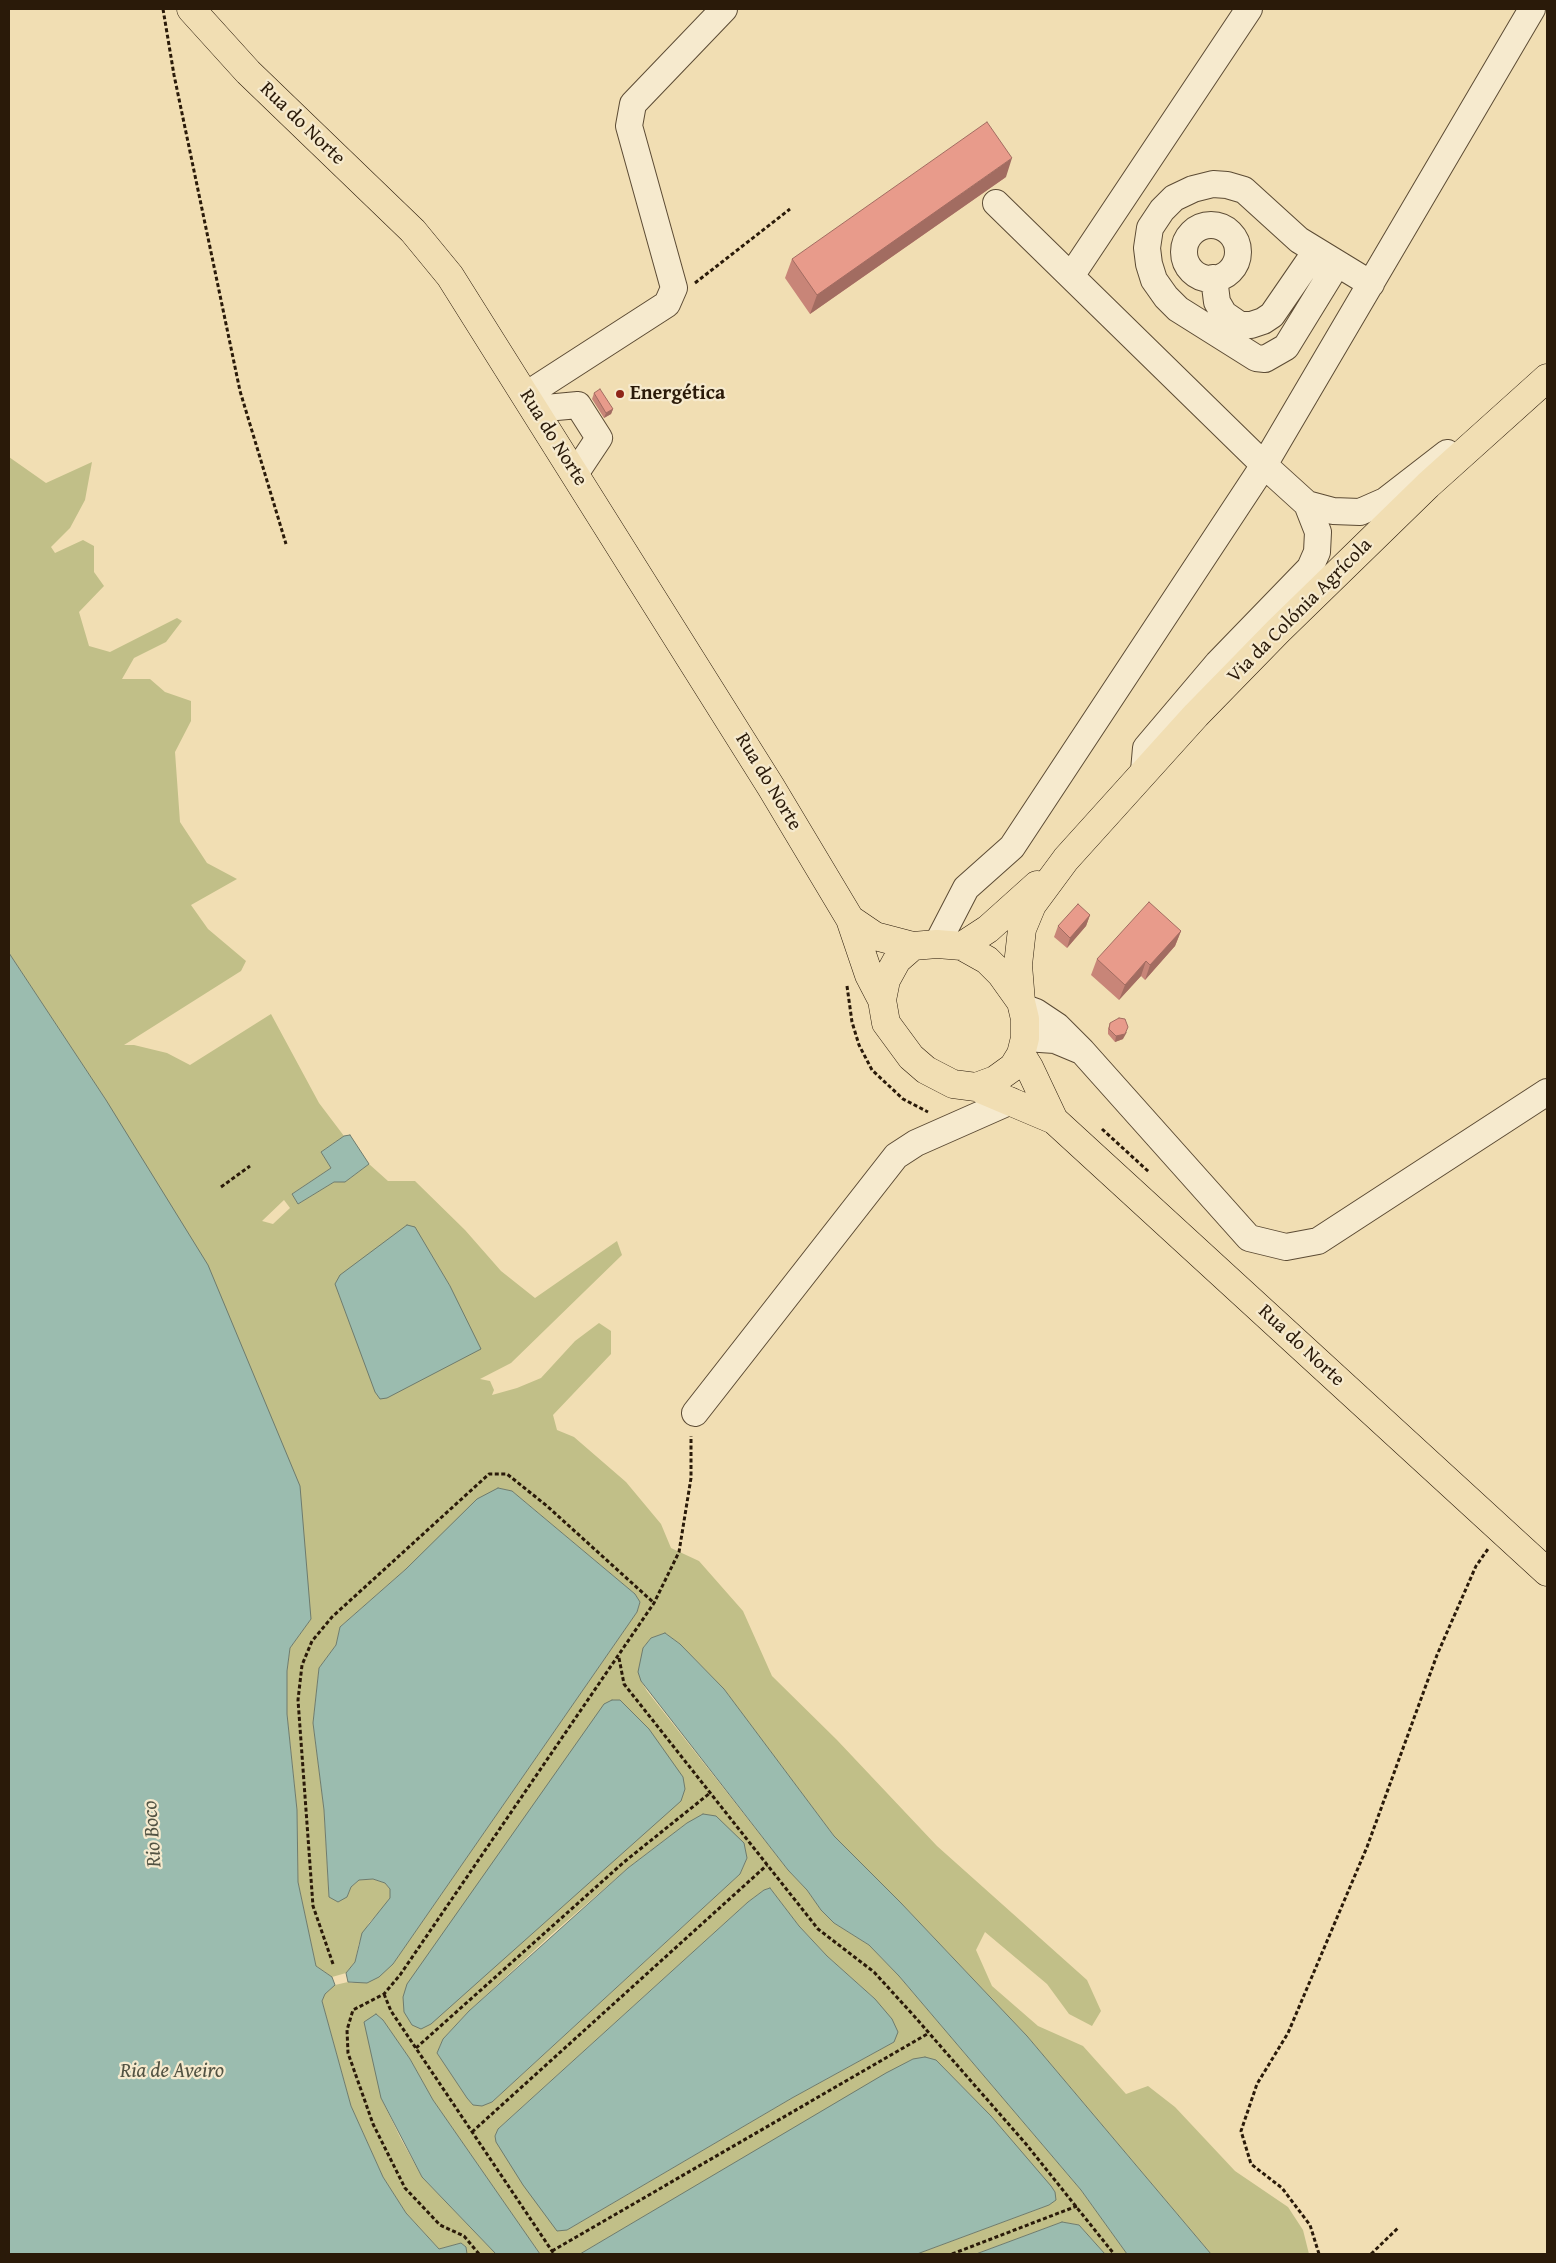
<!DOCTYPE html>
<meta charset="utf-8">
<style>
body{margin:0}
#map{position:relative;width:1556px;height:2263px;overflow:hidden;background:#f1deb3;font-family:"Gentium Book Plus",serif}
canvas{display:block}
.frame{position:absolute;inset:0;border:10px solid #2a1a09;pointer-events:none}
</style>
<div id="map">
<canvas width="1556" height="2263"></canvas>
<div class="frame"></div>
</div>
<script>
const ctx = document.querySelector('canvas').getContext('2d');
ctx.lineJoin = 'round';
function fillPath(path, color) { ctx.fillStyle = color; ctx.fill(path, 'evenodd'); }
const shape = rows => new Path2D(rows.map(r => 'M' + r).join(''));
function trace(path, color, width, dash) { ctx.strokeStyle = color; ctx.lineWidth = width; ctx.lineCap = dash ? 'butt' : 'round'; ctx.setLineDash(dash || []); ctx.stroke(path); }
function label(font, color, halo, rows, align = 'center') {
  ctx.font = font + ' "Gentium Book Plus",serif'; ctx.lineWidth = 4.5; ctx.setLineDash([]); ctx.textBaseline = 'middle'; ctx.strokeStyle = halo; ctx.fillStyle = color; for (const [text, x, y, turn = 0] of rows) {
    ctx.save(); ctx.translate(x, y); ctx.rotate((+turn || 0) * Math.PI / 180); ctx.textAlign = isNaN(turn) ? turn : align; if (halo) ctx.strokeText(text, 0, 0); ctx.fillText(text, 0, 0); ctx.restore();
  }
}
fillPath(shape([
 [9,457,46,483,92,462,85,500,70,528,51,547,55,553,83,540,94,546,94,572,104,586,79,612,89,646,110,652,177,618,182,621,166,642,134,658,122,679,150,679,165,692,191,701,191,721,175,752,180,822,207,863,237,879,191,905,208,929,246,961,241,971,124,1045,134,1045,167,1053,190,1065,271,1014,319,1103,344,1136,321,1152,331,1168,292,1194,298,1204,334,1182,345,1182,369,1164,388,1181,415,1181,465,1230,501,1271,535,1298,617,1241,622,1255,511,1363,480,1379,490,1381,494,1390,492,1395,517,1388,541,1378,575,1341,599,1323,611,1331,611,1354,553,1415,557,1430,574,1437,626,1482,661,1524,671,1548,699,1561,743,1611,772,1676,837,1740,937,1846,1087,1980,1101,2011,1092,2026,1069,2014,1047,1984,985,1932,976,1950,992,1986,1038,2026,1083,2046,1126,2094,1148,2086,1175,2107,1235,2171,1288,2207,1303,2230,1309,2254,1211,2254,1027,2036,901,1903,834,1836,724,1689,680,1644,665,1633,651,1638,643,1648,641,1681,647,1691,788,1870,807,1890,821,1910,834,1923,869,1945,899,1976,1081,2190,1127,2254,1105,2254,1079,2225,1062,2222,976,2254,917,2254,1049,2205,1055,2192,991,2116,936,2060,913,2059,580,2254,540,2254,433,2100,410,2059,383,2020,376,2014,381,2098,401,2139,422,2177,496,2254,467,2254,466,2247,461,2243,439,2249,406,2213,383,2177,351,2106,322,2001,325,1994,335,1985,348,1982,352,1983,393,1964,637,1612,640,1602,635,1594,512,1491,498,1488,340,1627,336,1645,319,1668,313,1723,324,1810,329,1897,347,1897,351,1887,359,1880,373,1879,385,1883,390,1889,390,1898,383,1908,369,1923,359,1943,355,1962,346,1973,332,1977,316,1966,298,1882,297,1810,287,1714,287,1671,290,1648,311,1619,106,1100,9,953],
 [284,1200,290,1208,273,1224,262,1221],
 [407,1225,415,1228,450,1286,357,1340,338,1292],
 [687,1823,747,1858,740,1874,492,2102,473,2105,467,2098,437,2053,443,2039,469,2011,552,1934,628,1868],
 [770,1888,799,1926,827,1956,875,1999,894,2042,792,2098,567,2230,495,2136,498,2129,748,1902,764,1890]
]), '#c1bf88');
const water = shape([
 [9,953,106,1100,208,1265,300,1486,311,1619,290,1648,287,1671,287,1714,297,1810,298,1882,316,1966,332,1977,335,1985,325,1994,322,2001,351,2106,383,2177,406,2213,439,2249,461,2243,466,2247,467,2254,9,2254,9,953],
 [350,1135,369,1164,345,1182,334,1182,298,1204,292,1194,331,1168,321,1152,344,1136,350,1135],
 [407,1225,415,1227,450,1286,481,1349,387,1398,380,1399,375,1392,335,1284,340,1275,407,1225],
 [498,1488,512,1491,635,1594,640,1602,637,1612,393,1964,379,1977,367,1983,348,1982,346,1973,355,1962,362,1933,390,1898,390,1889,385,1883,373,1879,359,1880,351,1887,347,1897,338,1902,329,1897,324,1810,313,1723,319,1668,336,1645,340,1627,406,1569,477,1499,498,1488],
 [665,1633,680,1644,724,1689,834,1836,901,1903,1027,2036,1211,2254,1127,2254,1081,2190,899,1976,869,1945,834,1923,821,1910,807,1890,788,1870,641,1681,638,1672,643,1648,651,1638,665,1633],
 [612,1700,620,1700,649,1729,683,1777,685,1789,681,1801,431,2024,421,2029,412,2025,404,2012,403,1997,407,1984,604,1704,612,1700],
 [703,1814,716,1816,744,1843,747,1858,740,1874,492,2102,482,2106,473,2105,467,2098,437,2053,443,2039,469,2011,628,1868,687,1823,703,1814],
 [770,1888,799,1926,827,1956,875,1999,892,2019,898,2032,894,2042,792,2098,567,2230,557,2231,523,2185,496,2142,495,2136,498,2129,748,1902,764,1890,770,1888],
 [376,2014,383,2020,410,2059,433,2100,540,2254,496,2254,422,2177,381,2098,364,2022,376,2014],
 [925,2057,936,2060,991,2116,1051,2186,1055,2192,1056,2200,1049,2205,917,2254,580,2254,886,2073,913,2059,925,2057],
 [1062,2222,1079,2225,1105,2254,976,2254,1062,2222]
]);
fillPath(water, '#9bbcaf');
trace(water, '#6e7b6d', 1);
const minor = shape([
 [996,203,1264,465,1307,504,1333,511,1360,512,1385,501,1447,453],
 '1184 252a27 27 0 1 1 54 0a27 27 0 1 1-54 0Z',
 [1337,264,1286,347,1265,359,1256,358,1178,309,1166,297,1154,280,1149,264,1147,248,1150,228,1162,210,1174,198,1193,189,1213,184,1227,185,1244,190,1299,240,1371,284],
 [1071,276,1249,9],
 [1214,278,1217,302,1224,314,1240,325,1251,325,1263,321,1272,315,1316,251],
 [526,395,667,304,674,288,629,126,633,104,724,9],
 [535,409,578,405,599,438,575,474],
 [1144,771,1146,748,1218,663,1310,568,1317,552,1318,532,1307,504],
 [937,944,966,888,1012,847,1264,465,1532,9],
 [1022,1007,1036,1012,1057,1026,1082,1051,1249,1238,1286,1247,1318,1241,1547,1092],
 [1025,1038,1055,1040,1079,1050],
 [695,1413,896,1156,916,1143,1011,1101]
]);
const major = shape([
 [191,9,248,72,413,231,450,276,771,787,850,919,869,975,882,1000],
 [850,919,875,936,913,946],
 [937,944,962,946,987,960,1001,974,1021,1002,1025,1019,1025,1038,1021,1054,1013,1067,995,1080,976,1087,953,1084,926,1070,911,1057,886,1023,882,1000,886,980,897,960,913,946,937,944],
 [962,946,988,929,1037,885],
 [1021,1002,1018,965,1022,929,1032,905,1066,859,1196,715,1278,631,1428,485,1547,378],
 [1021,1054,1029,1067,1054,1120],
 [976,1087,1054,1120,1547,1572]
]);
trace(minor, '#5c4b34', 28);
trace(major, '#2a1a09', 29);
trace(shape([
 [163,9,174,75,240,391,286,544],
 [695,283,790,209],
 [847,986,852,1022,859,1045,872,1070,903,1099,928,1112],
 [1102,1129,1149,1172],
 [221,1187,250,1166],
 [619,1658,624,1684,818,1929,874,1972,915,2017,1026,2144,1114,2254],
 [333,1964,313,1906,298,1700,302,1665,312,1641,332,1617,489,1474,507,1474,547,1506,654,1603],
 [384,1994,391,2011,554,2254],
 [416,2048,624,1862,710,1793],
 [472,2132,767,1865],
 [552,2251,929,2033],
 [479,2254,464,2236,440,2225,405,2188,373,2124,348,2053,347,2030,353,2010,384,1994,400,1975,654,1603,679,1552,691,1478,691,1436],
 [952,2254,1077,2206],
 [1319,2254,1310,2225,1282,2188,1251,2164,1241,2131,1257,2084,1288,2033,1367,1847,1437,1655,1476,1566,1488,1549],
 [1371,2254,1398,2228]
]), '#2a1a09', 3, [4, 2.5]);
trace(minor, '#f6eace', 26);
trace(major, '#f1deb3', 28);
fillPath(shape([
 [1006,177,810,314,785,278,792,259],
 [594,393,613,409,611,414,604,418,592,399],
 [1090,915,1086,926,1067,948,1054,937,1058,926],
 [1181,931,1175,946,1145,980,1141,976,1119,1000,1091,975,1097,959],
 [1110,1023,1123,1039,1115,1042,1108,1034,1108,1029]
]), '#c88578');
fillPath(shape([
 [1012,158,1006,177,810,314,817,295],
 [613,409,611,414,604,418,606,413],
 [1090,915,1086,926,1067,948,1070,938],
 [1181,931,1175,946,1145,980,1150,965],
 [1146,961,1141,976,1119,1000,1125,985],
 [1127,1032,1123,1039,1115,1042,1116,1036]
]), '#a26c61');
const building = shape([
 [987,122,1012,158,817,295,792,259,987,122],
 [600,389,613,409,606,413,594,393,600,389],
 [1149,902,1181,931,1150,965,1146,961,1125,985,1097,959,1149,902],
 [1078,904,1090,915,1070,938,1058,926,1078,904],
 [1119,1018,1125,1019,1128,1027,1125,1034,1116,1036,1109,1029,1110,1023,1119,1018]
]);
fillPath(building, '#e89b8b');
trace(building, '#a26c61', 1);
for (const [x, y, r, color] of [
 [620,394,5,"#8f2418"]
]) { const dot = new Path2D(); dot.arc(x, y, r, 0, 2 * Math.PI); ctx.fillStyle = color; ctx.fill(dot); trace(dot, '#f6eace', 2); }
label('20px', '#2a1a09', '#f6eace', [
 ["Rua do Norte",302,124,44],
 ["Rua do Norte",553,438,58],
 ["Via da Colónia Agrícola",1300,611,-45],
 ["Rua do Norte",768,782,59],
 ["Rua do Norte",1301,1346,43]
]);
label('bold 20px', '#2a1a09', '#f6eace', [
 ["Energética",630,394]
], 'left');
label('italic 21px', '#525343', '#f6eace', [
 ["Rio Boco",153,1834,-94],
 ["Ria de Aveiro",172,2072]
]);
</script>
